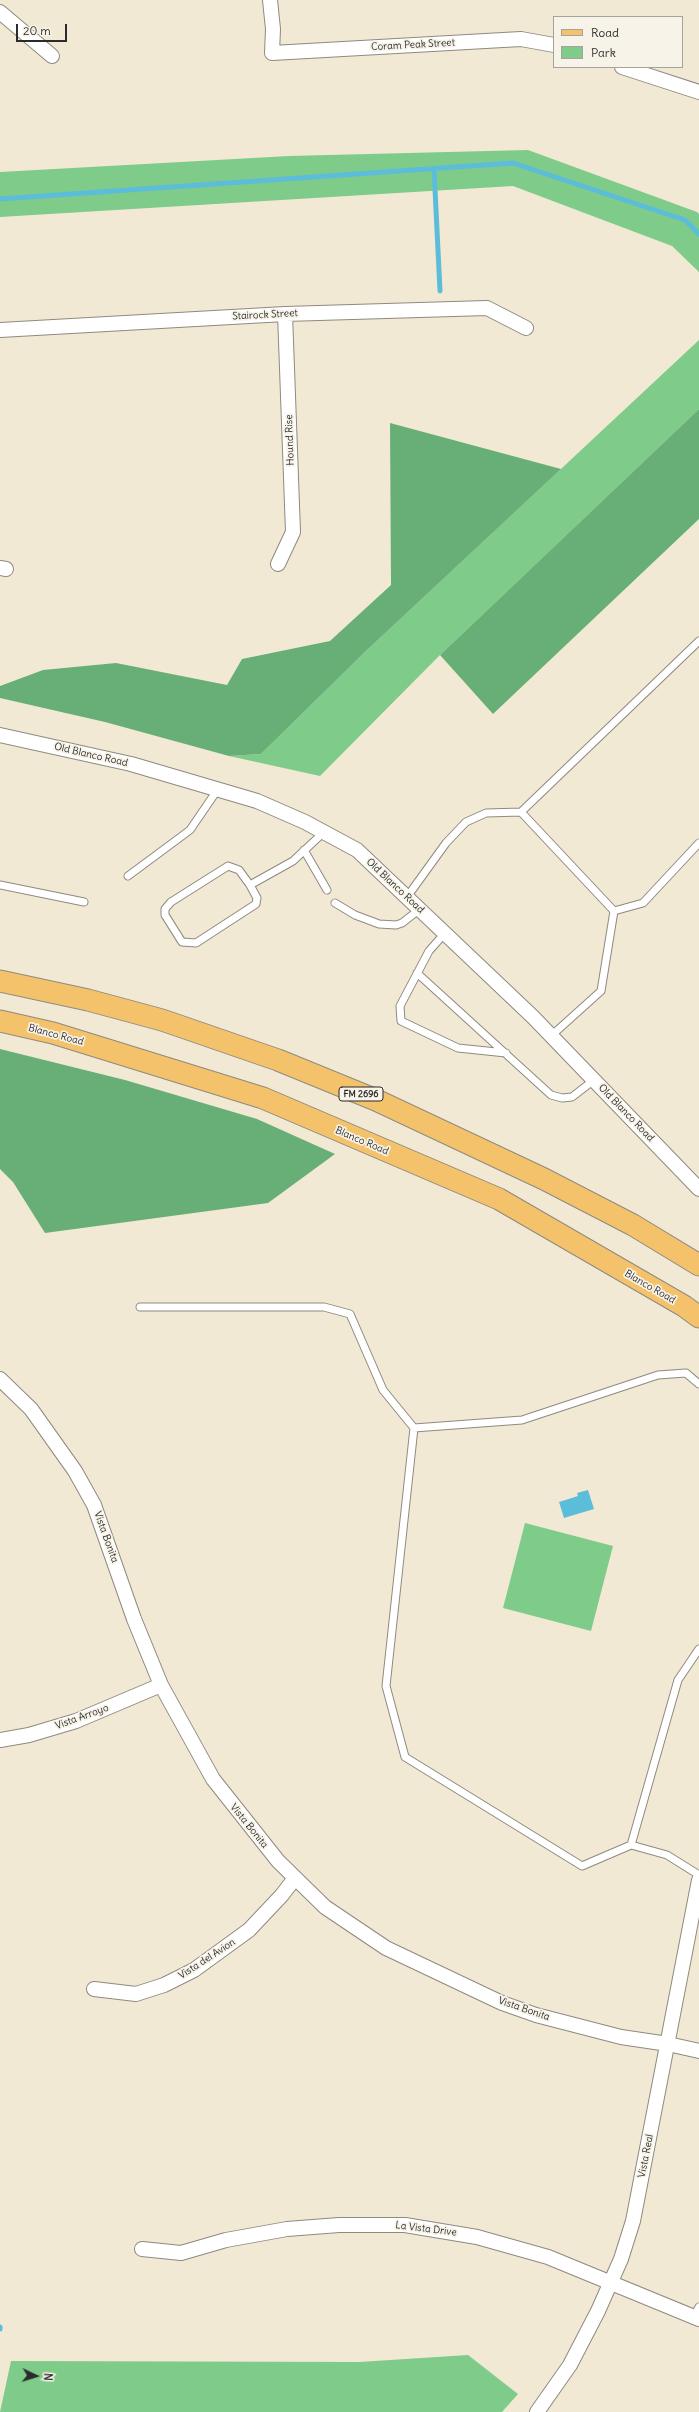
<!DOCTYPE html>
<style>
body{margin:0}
#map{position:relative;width:699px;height:2412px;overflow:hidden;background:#f2e9d4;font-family:Delius,sans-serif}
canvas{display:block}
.legend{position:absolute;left:553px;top:16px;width:130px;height:52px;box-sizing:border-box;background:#f7f3e8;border:1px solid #a5a39c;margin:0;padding:5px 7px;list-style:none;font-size:12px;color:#2b2b2b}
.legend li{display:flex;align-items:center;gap:8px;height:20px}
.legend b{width:20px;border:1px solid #a5a39c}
.north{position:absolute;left:16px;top:2356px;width:40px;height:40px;-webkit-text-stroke:3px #f7f3e8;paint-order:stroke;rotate:94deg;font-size:11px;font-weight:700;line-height:16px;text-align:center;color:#2b2b2b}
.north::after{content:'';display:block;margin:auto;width:14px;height:18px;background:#2b2b2b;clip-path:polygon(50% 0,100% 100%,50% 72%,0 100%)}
.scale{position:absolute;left:16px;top:24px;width:51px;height:18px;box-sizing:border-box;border:2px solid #2b2b2b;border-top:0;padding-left:5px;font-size:12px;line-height:14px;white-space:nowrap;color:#2b2b2b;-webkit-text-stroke:3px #f7f3e8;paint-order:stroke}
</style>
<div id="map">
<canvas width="699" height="2412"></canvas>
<ul class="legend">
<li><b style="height:5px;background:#f4c26a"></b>Road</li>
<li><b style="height:11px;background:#7fcb8a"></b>Park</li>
</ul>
<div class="north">N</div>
<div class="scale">20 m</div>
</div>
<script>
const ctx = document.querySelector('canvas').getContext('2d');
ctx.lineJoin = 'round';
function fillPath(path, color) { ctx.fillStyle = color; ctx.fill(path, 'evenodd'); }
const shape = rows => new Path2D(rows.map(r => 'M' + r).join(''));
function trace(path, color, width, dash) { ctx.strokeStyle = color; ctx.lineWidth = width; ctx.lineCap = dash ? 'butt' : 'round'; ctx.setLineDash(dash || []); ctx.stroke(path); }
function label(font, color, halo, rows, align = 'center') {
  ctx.font = font + ' Delius,sans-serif'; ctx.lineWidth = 3.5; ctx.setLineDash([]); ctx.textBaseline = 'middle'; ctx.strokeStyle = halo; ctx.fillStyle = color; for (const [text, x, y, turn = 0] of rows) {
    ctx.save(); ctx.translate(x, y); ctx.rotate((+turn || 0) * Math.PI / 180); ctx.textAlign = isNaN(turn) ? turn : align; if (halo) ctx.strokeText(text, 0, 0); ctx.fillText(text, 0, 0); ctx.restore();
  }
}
fillPath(shape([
 [528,150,697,212,699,214,699,272,672,246,513,186,0,217,0,172,289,156],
 [699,340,699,409,440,655,320,776,229,756,261,754,366,651],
 [525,1523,613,1546,591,1631,503,1608],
 [468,2355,518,2394,502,2412,0,2412,11,2361,359,2362]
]), '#7fcb8a');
fillPath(shape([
 [699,409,699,519,493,714,440,655],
 [390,423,561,469,366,651,261,754,229,756,105,722,0,698,0,686,43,670,116,663,227,685,242,659,330,641,391,585],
 [0,1049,125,1080,257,1119,335,1154,268,1203,45,1233,13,1182,0,1169]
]), '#67af76');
fillPath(shape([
 [588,1490,594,1509,564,1518,559,1502,578,1496,577,1493]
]), '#5cbdda');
trace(shape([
 [434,169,440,291],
 [0,199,513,163,685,220,699,234],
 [0,2327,0,2329]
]), '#5cbdda', 5);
const service = shape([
 [521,812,614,911,643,903,699,843],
 [304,850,327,890],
 [128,876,190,830,218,789],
 [0,885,84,902],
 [250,885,239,870,228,866,171,902,165,909,165,915,182,942,196,943,256,904,257,898,250,885,293,861,324,832],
 [407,897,446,843,466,822,486,813,521,812,699,641],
 [335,903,355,915,379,924,396,925,402,923,420,909],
 [445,933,429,951,400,1006,401,1021,458,1048,506,1053],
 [417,973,551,1095,562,1098,572,1097,594,1080],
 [551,1036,601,991,614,911],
 [140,1307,324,1307,350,1314,383,1390,414,1428,522,1420,658,1375,686,1373,699,1384],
 [414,1428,386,1686,405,1757,582,1866,631,1845],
 [699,1649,678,1680,631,1845,667,1855,699,1875],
 [694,2316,699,2307]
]);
const minor = shape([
 [270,0,273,29,272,53,521,39,554,45],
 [0,12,52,56],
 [622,67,699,92],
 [0,330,285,314,487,308,526,328],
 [278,564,293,532,285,314],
 [0,568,6,569],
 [0,735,131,764,257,801,305,822,357,850,533,1017,699,1189],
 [0,1379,31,1409,75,1471,94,1505,134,1619,161,1685,213,1779,278,1861,325,1907,386,1948,502,2003,536,2015,621,2037,668,2044,699,2051],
 [0,1740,29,1735,76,1721,161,1685],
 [94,1989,136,1994,164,1985,194,1970,249,1930,282,1895,295,1878],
 [142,2249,181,2253,226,2240,287,2229,339,2225,405,2225,477,2237,548,2257,699,2319],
 [537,2412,570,2365,598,2311,621,2259,633,2221,699,1880]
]);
const primary = shape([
 [0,981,88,1000,162,1020,278,1060,376,1100,544,1179,633,1225,699,1265],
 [0,1021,53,1033,263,1098,499,1199,684,1306,699,1317]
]);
trace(service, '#8e8a80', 9);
trace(minor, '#8e8a80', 16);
trace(primary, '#8e8a80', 23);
trace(service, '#fff', 7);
trace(minor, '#fff', 14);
trace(primary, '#f4c26a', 21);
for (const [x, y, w] of [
 [361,1094,44]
]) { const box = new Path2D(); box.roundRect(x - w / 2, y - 7, w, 14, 3); ctx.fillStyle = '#f7f3e8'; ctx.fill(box); trace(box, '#2b2b2b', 1); }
label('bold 9px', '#2b2b2b', null, [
 ["FM 2696",361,1094]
]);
label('10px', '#2b2b2b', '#f7f3e8', [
 ["Coram Peak Street",413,45,-3],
 ["Stairock Street",265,315,-3],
 ["Hound Rise",290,440,-92],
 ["Old Blanco Road",91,755,13],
 ["Old Blanco Road",395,886,43],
 ["Blanco Road",56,1035,15],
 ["Old Blanco Road",626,1113,46],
 ["Blanco Road",362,1141,23],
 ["Blanco Road",650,1287,30],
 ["Vista Bonita",106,1537,70],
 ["Vista Arroyo",82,1717,-20],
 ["Vista Bonita",249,1826,51],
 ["Vista del Avion",207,1959,-33],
 ["Vista Bonita",524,2009,19],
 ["Vista Real",646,2156,-79],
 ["La Vista Drive",426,2229,7]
]);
</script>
